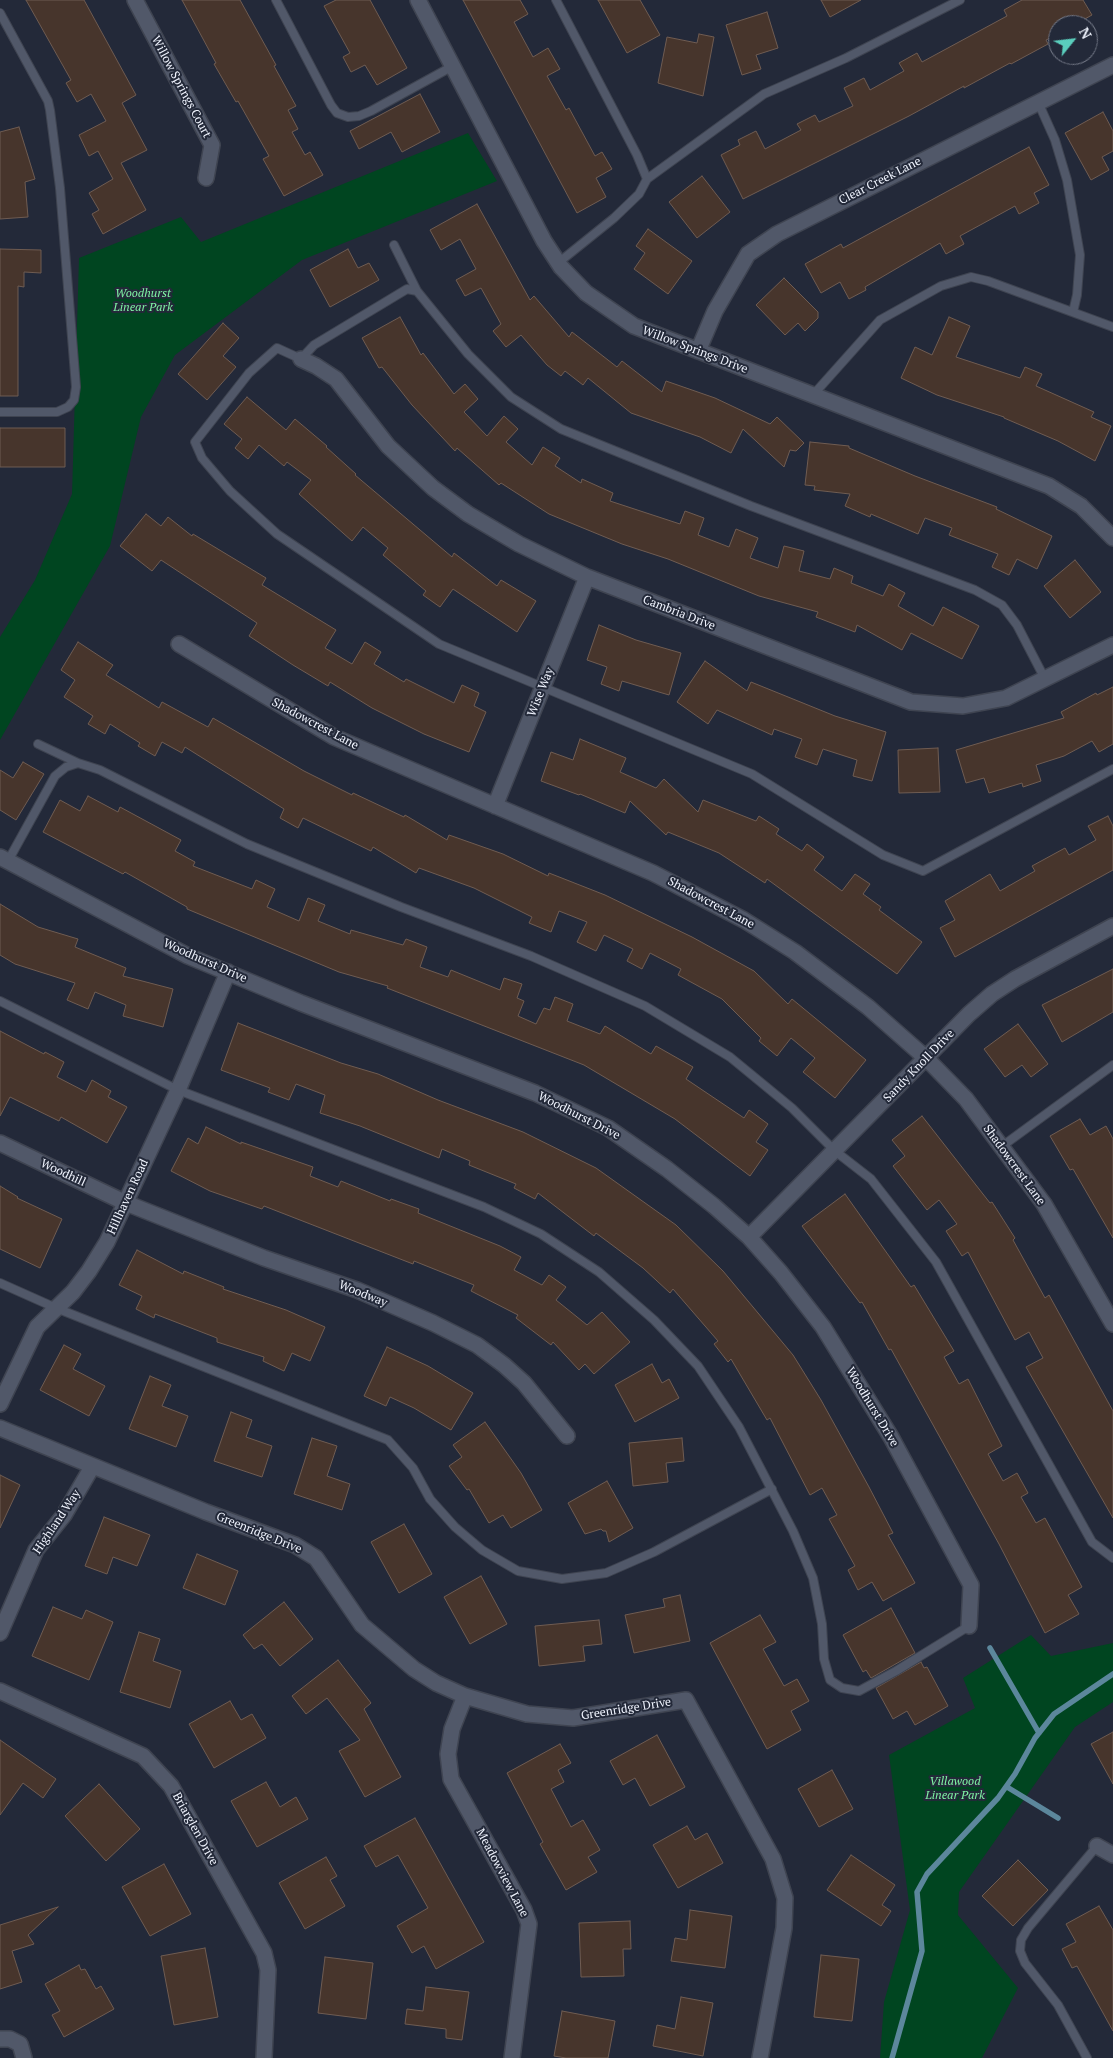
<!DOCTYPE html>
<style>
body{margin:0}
#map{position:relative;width:1113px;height:2058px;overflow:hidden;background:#232939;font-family:"PT Serif",serif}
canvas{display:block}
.north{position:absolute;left:1048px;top:15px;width:50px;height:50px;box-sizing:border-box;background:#232939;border:1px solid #757a88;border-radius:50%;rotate:61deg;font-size:14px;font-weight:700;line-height:20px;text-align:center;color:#f0f4fe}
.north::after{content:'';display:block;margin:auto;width:18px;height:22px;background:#5acebd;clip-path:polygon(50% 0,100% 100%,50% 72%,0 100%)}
</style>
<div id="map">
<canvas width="1113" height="2058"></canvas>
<div class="north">N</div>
</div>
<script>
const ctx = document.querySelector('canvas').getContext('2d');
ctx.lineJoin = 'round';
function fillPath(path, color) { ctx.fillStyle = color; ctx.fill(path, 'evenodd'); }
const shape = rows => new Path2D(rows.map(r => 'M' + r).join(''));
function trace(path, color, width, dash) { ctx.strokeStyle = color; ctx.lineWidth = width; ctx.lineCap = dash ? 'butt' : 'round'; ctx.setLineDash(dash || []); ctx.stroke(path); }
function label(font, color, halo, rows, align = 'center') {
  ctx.font = font + ' "PT Serif",serif'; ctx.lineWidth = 4; ctx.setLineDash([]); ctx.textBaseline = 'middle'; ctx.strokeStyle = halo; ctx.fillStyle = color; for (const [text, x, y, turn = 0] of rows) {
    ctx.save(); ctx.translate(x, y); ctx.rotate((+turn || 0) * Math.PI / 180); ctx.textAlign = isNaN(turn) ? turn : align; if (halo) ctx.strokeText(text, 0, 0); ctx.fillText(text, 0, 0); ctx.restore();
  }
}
fillPath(shape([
 [468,133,497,181,302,260,175,355,141,417,110,546,0,740,0,637,35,580,72,494,79,258,181,217,201,242],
 [1031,1635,1051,1656,1113,1643,1113,1702,1075,1727,959,1892,958,1915,1018,1988,982,2058,880,2058,884,2002,910,1910,889,1755,975,1708,963,1678]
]), '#004520');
trace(shape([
 [990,1648,1039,1733],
 [1007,1787,1058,1818],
 [892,2058,922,1951,917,1892,927,1874,998,1798,1015,1774,1035,1738,1054,1714,1113,1674]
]), '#5c879c', 5.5);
const building = shape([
 [26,0,84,0,136,95,122,103,147,150,121,163,146,210,103,234,92,214,99,210,89,193,113,179,98,151,89,156,79,135,106,121,91,94,77,102,66,83,71,80,26,0],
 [182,0,240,0,276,65,274,66,296,106,288,110,298,129,292,132,305,155,310,152,323,175,284,196,263,159,269,156,238,101,236,102,214,64,216,63,182,0],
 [336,0,370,0,407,68,377,85,365,65,351,72,343,57,350,53,324,6,336,0],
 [463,0,520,0,528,14,514,22,533,57,548,48,560,69,547,76,566,110,569,108,595,156,602,152,612,169,596,178,606,197,577,213,463,0],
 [598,0,640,0,660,35,627,53,598,0],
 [821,0,861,0,830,17,821,0],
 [1022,0,1083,0,1092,15,1074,25,1058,25,1058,34,1046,40,1048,44,1011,64,1010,63,964,88,964,86,909,116,743,199,721,155,740,145,738,140,756,131,765,149,801,130,797,124,815,115,819,122,853,106,844,88,864,78,870,90,904,71,899,63,917,53,922,62,1007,16,1004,10,1022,0],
 [767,12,778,48,756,55,761,69,742,75,726,25,767,12],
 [699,34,714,37,703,96,658,83,667,37,697,43,699,34],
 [420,94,440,132,402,152,391,132,359,149,350,131,420,94],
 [1103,112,1113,131,1113,151,1102,157,1109,170,1091,180,1065,133,1103,112],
 [19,127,35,179,25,182,28,217,0,219,0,132,19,127],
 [1029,147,1049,185,1034,193,1039,203,1019,214,1015,206,960,236,964,244,946,254,940,243,865,287,866,290,849,299,840,282,821,293,805,264,841,244,843,248,1029,147],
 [702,176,730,212,697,238,669,202,702,176],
 [477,204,530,300,534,296,569,337,572,332,617,367,622,361,662,392,666,381,715,398,770,424,777,417,804,443,796,451,790,450,784,467,743,429,731,453,700,437,631,413,588,378,583,385,565,371,561,376,547,365,521,335,506,347,493,331,501,324,481,288,465,296,456,280,476,269,460,239,441,250,430,230,477,204],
 [648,229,692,261,668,294,634,269,645,253,636,246,648,229],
 [0,249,41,250,41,273,24,272,24,287,18,286,18,396,0,396,0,249],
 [348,249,358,268,369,263,379,280,330,307,310,270,348,249],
 [784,278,818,312,818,318,805,331,798,323,785,335,756,305,784,278],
 [400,317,421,355,423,353,454,394,465,384,478,399,464,412,487,436,504,416,518,429,506,442,532,465,543,447,560,458,555,466,581,483,582,479,613,493,610,501,680,524,685,511,704,518,698,535,729,547,736,529,758,538,750,558,778,568,784,546,804,551,799,571,830,579,834,568,853,576,851,583,883,596,889,584,905,593,898,606,933,626,943,607,979,626,962,659,911,633,902,650,857,625,855,632,816,617,818,612,759,596,668,559,622,544,549,514,501,483,499,485,457,448,455,451,412,405,382,367,379,368,362,338,400,317],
 [949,317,970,326,956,357,1020,378,1025,367,1042,374,1036,386,1094,412,1091,417,1111,426,1095,461,1058,441,1004,418,1004,417,937,395,901,378,915,347,932,355,949,317],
 [223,323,239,338,223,356,236,367,207,400,178,374,223,323],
 [247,397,286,430,295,419,327,446,326,447,356,474,355,475,452,557,454,553,497,586,501,580,536,601,517,632,453,589,440,607,423,595,426,591,383,555,388,548,363,527,352,541,299,494,311,480,287,462,284,466,259,445,248,459,235,448,242,439,224,424,247,397],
 [0,428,65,428,65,467,0,467,0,428],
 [810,442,849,446,849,448,915,476,997,507,996,509,1052,536,1037,569,1017,559,1009,575,992,567,998,554,949,535,952,528,925,518,918,534,871,514,870,517,845,506,850,494,814,490,815,486,805,485,810,442],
 [146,514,161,526,168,517,192,536,193,534,266,578,262,585,336,630,325,648,352,664,365,642,381,652,374,664,404,682,406,679,454,703,462,685,479,693,474,706,486,712,469,752,424,734,372,708,330,682,328,686,293,665,249,636,257,623,161,560,152,571,120,546,146,514],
 [1075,560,1101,592,1070,618,1044,586,1075,560],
 [599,625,636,640,681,653,669,695,622,681,619,691,601,684,607,667,587,660,599,625],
 [78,642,113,665,106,675,159,708,162,702,208,727,213,718,304,771,352,795,353,793,404,817,405,815,447,840,449,835,503,854,548,876,549,873,605,895,692,937,754,971,788,1004,792,999,866,1060,835,1098,803,1072,815,1058,791,1038,777,1056,759,1041,761,1038,722,999,678,975,681,969,650,953,642,969,627,961,633,949,604,935,596,951,577,942,587,922,559,911,551,932,529,923,532,917,474,888,419,868,416,873,373,847,371,851,303,818,298,828,280,818,284,809,185,747,182,753,162,742,155,756,138,746,140,743,110,724,105,734,88,724,93,716,64,697,75,680,61,670,78,642],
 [705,661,747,691,751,682,835,716,886,732,872,781,853,776,857,760,823,749,817,765,795,757,802,739,774,729,772,735,717,710,708,724,677,702,705,661],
 [1113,687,1113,744,1099,752,1092,741,1064,756,1036,765,1041,781,1023,787,1022,783,989,793,984,778,966,783,956,750,1064,718,1061,712,1096,693,1097,695,1113,687],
 [580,739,626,758,620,772,656,788,664,779,698,812,703,800,756,821,759,816,779,829,776,834,802,851,807,844,824,857,814,870,842,891,855,874,870,884,863,894,881,907,879,910,922,942,897,974,767,879,765,883,719,853,668,832,666,835,630,801,625,813,580,794,579,795,541,781,551,752,573,760,580,739],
 [938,748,940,792,899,793,898,750,938,748],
 [23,762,44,774,16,820,0,810,0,770,13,778,23,762],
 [88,796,118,812,120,807,181,840,175,851,195,862,193,866,252,889,256,880,275,889,267,907,299,921,308,898,325,905,318,921,350,934,351,930,403,945,406,939,427,947,420,967,448,977,451,970,500,990,504,978,522,984,517,998,524,1001,518,1016,536,1024,544,1008,550,1010,555,997,573,1004,567,1021,600,1034,605,1026,651,1054,656,1046,693,1067,686,1079,744,1118,749,1110,768,1124,756,1142,768,1150,750,1176,675,1119,584,1065,387,988,388,986,339,972,187,909,187,907,125,872,123,874,43,832,60,800,80,811,88,796],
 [1108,816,1113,826,1113,870,955,957,940,928,955,920,945,901,990,874,1000,891,1035,871,1032,866,1065,848,1069,855,1096,840,1088,826,1108,816],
 [0,904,38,927,78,939,75,947,126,968,123,976,173,989,163,1027,123,1016,126,1005,95,992,88,1009,67,1000,75,983,15,964,0,955,0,904],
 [1113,969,1113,1012,1062,1042,1042,1005,1113,969],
 [238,1023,341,1063,378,1074,438,1100,523,1132,596,1168,676,1225,723,1271,793,1355,821,1400,869,1487,893,1533,888,1535,915,1583,883,1601,872,1582,858,1590,848,1570,855,1566,829,1519,837,1515,822,1488,810,1495,770,1418,767,1420,731,1359,728,1362,714,1344,718,1341,673,1289,670,1293,643,1268,596,1233,594,1236,538,1193,535,1199,514,1188,516,1184,469,1165,470,1161,442,1149,439,1158,360,1126,320,1113,325,1095,296,1084,289,1100,268,1092,270,1088,221,1070,238,1023],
 [1018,1024,1048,1064,1031,1077,1022,1065,1005,1077,984,1049,1018,1024],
 [0,1031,44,1054,45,1052,64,1062,57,1077,86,1092,92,1080,111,1091,108,1097,127,1107,107,1143,61,1117,59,1121,10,1097,0,1116,0,1031],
 [922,1116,990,1203,992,1202,1015,1238,1013,1240,1045,1298,1049,1295,1113,1411,1113,1518,1026,1367,1043,1358,1029,1332,1015,1340,968,1252,962,1256,946,1231,957,1224,939,1200,927,1210,893,1166,905,1156,892,1140,922,1116],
 [1080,1119,1090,1135,1106,1126,1113,1139,1113,1238,1073,1169,1070,1170,1050,1136,1080,1119],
 [206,1127,241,1144,241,1142,313,1167,310,1176,338,1187,341,1181,390,1201,391,1199,419,1209,418,1213,500,1246,521,1257,514,1270,542,1285,549,1275,566,1287,556,1300,587,1325,602,1312,630,1342,594,1374,585,1364,579,1370,553,1342,551,1345,516,1318,518,1315,471,1291,474,1285,414,1261,413,1264,264,1206,262,1209,210,1191,171,1171,188,1138,198,1144,206,1127],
 [0,1186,18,1197,17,1198,62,1219,40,1268,0,1249,0,1186],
 [845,1194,911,1287,914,1285,954,1351,944,1357,959,1384,968,1379,1002,1446,988,1454,1003,1481,1017,1473,1028,1493,1021,1497,1036,1523,1045,1518,1082,1587,1068,1595,1079,1614,1045,1633,999,1544,891,1349,889,1350,862,1302,860,1303,802,1226,845,1194],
 [137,1250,183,1274,184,1271,224,1287,223,1289,286,1310,325,1327,310,1361,292,1353,284,1371,263,1361,264,1357,217,1342,217,1338,155,1314,154,1318,136,1309,142,1296,119,1285,137,1250],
 [64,1345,81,1354,73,1369,105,1386,89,1416,40,1390,64,1345],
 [387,1347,428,1366,473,1393,451,1430,414,1408,390,1397,386,1406,364,1396,387,1347],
 [652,1364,662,1383,669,1379,679,1398,635,1422,615,1385,652,1364],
 [150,1376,171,1385,162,1406,188,1416,176,1447,129,1429,150,1376],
 [231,1412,252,1420,246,1437,272,1446,262,1477,214,1461,231,1412],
 [485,1422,521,1473,542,1510,511,1528,503,1515,489,1523,469,1489,467,1490,449,1466,462,1457,453,1445,485,1422],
 [312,1438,337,1446,327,1476,350,1484,342,1510,294,1494,312,1438],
 [682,1438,684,1461,666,1463,668,1482,633,1486,629,1443,682,1438],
 [0,1475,20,1485,0,1528,0,1475],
 [607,1481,633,1528,609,1542,606,1531,603,1531,601,1529,585,1534,568,1503,607,1481],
 [104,1517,150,1535,137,1566,113,1557,107,1574,85,1566,104,1517],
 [404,1524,432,1574,399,1593,371,1542,404,1524],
 [197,1554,238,1571,225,1605,183,1588,197,1554],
 [481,1576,507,1624,470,1644,444,1597,481,1576],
 [680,1595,690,1641,634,1653,625,1615,665,1607,663,1599,680,1595],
 [284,1602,313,1639,280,1666,262,1644,254,1649,243,1635,284,1602],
 [53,1607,82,1619,86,1610,113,1622,89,1680,32,1656,53,1607],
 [891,1608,915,1653,871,1678,866,1670,863,1672,843,1635,891,1608],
 [760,1615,776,1642,763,1649,784,1686,797,1679,809,1701,791,1711,801,1730,767,1749,710,1643,760,1615],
 [599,1620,602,1644,583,1646,585,1661,539,1666,535,1626,599,1620],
 [139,1632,160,1639,153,1661,181,1671,170,1708,120,1692,139,1632],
 [338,1660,371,1703,364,1709,401,1777,365,1797,339,1751,360,1740,327,1698,306,1714,292,1696,338,1660],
 [921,1662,924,1668,927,1667,948,1706,915,1725,907,1711,893,1719,876,1688,921,1662],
 [230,1701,241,1720,252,1714,266,1738,214,1768,189,1724,230,1701],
 [1113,1732,1113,1784,1091,1744,1113,1732],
 [657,1735,685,1787,650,1806,635,1778,623,1785,610,1761,657,1735],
 [0,1740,56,1779,43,1798,23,1783,0,1815,0,1740],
 [560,1744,571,1763,558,1770,564,1782,551,1789,571,1827,583,1820,600,1850,588,1857,597,1872,566,1890,540,1844,543,1842,507,1773,560,1744],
 [832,1770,853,1809,819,1827,798,1789,832,1770],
 [266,1782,280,1807,296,1797,308,1819,257,1847,231,1801,266,1782],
 [99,1784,140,1829,106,1861,65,1816,99,1784],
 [415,1818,484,1942,436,1969,424,1946,412,1953,397,1926,428,1908,398,1855,376,1867,364,1846,415,1818],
 [687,1826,695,1840,707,1833,723,1863,678,1888,653,1845,687,1826],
 [851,1855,895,1885,882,1905,891,1911,881,1926,827,1890,851,1855],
 [326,1857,337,1876,330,1880,345,1906,305,1929,279,1883,326,1857],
 [1018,1860,1048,1890,1013,1926,982,1896,1018,1860],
 [164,1864,191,1914,150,1936,122,1887,164,1864],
 [1099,1906,1113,1930,1113,2031,1077,1966,1072,1968,1062,1949,1076,1942,1066,1924,1099,1906],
 [58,1907,28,1935,34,1944,12,1951,22,1982,0,1989,0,1925,58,1907],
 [690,1910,732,1916,725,1968,671,1961,675,1938,687,1940,690,1910],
 [630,1921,631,1949,623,1949,624,1976,581,1977,579,1923,630,1921],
 [205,1948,218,2017,174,2025,161,1956,205,1948],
 [821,1955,859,1959,852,2021,814,2017,821,1955],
 [325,1957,373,1963,366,2019,318,2013,325,1957],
 [79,1965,81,1970,85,1969,96,1989,101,1986,114,2009,64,2037,52,2015,60,2011,45,1984,79,1965],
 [426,1987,469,1992,462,2040,446,2038,446,2029,405,2024,407,2009,423,2011,426,1987],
 [681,1997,713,2003,703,2056,653,2046,657,2025,675,2029,681,1997],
 [562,2011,615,2021,608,2058,566,2058,554,2056,562,2011]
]);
fillPath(building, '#47352c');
trace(building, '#6f5c52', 1);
const lane = shape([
 [276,0,331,105,337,113,348,117,359,116,371,111,453,66],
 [556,0,637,155,647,179,639,194,614,218,558,263],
 [0,13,48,101,50,110,60,188,76,387,74,400,68,407,57,412,0,412],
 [1038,102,1055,140,1067,180,1080,255,1077,295,1073,312],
 [647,179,764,94,846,58,960,0],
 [394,245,417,291],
 [813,395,880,320,941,286,971,277,988,281,1113,327],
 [1045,679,1017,625,1002,605,975,590,751,506,561,429,511,397,468,354,417,291,407,289,314,345,301,359,277,348,249,373,195,442,202,458,230,491,277,534,439,644,752,774,883,855,923,871,1113,769],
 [38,744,78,763],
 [8,861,55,776,66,767,78,763,100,770,247,844,401,907,531,956,645,1006,730,1057,792,1108,835,1151,871,1179,936,1262,1092,1542,1113,1558],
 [0,1001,178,1090,484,1207,541,1234,599,1272,654,1320,698,1366,739,1427,793,1531,813,1578,822,1624,824,1659,830,1680,842,1688,859,1691,896,1671,969,1626],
 [1001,1147,1113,1065],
 [0,1283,56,1308,388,1440,413,1468,430,1499,455,1527,482,1550,518,1571,562,1579,606,1573,654,1552,772,1489],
 [1087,2058,1058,2005,1025,1963,1020,1951,1021,1940,1028,1928,1097,1846]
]);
const street = shape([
 [135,0,212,145,206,178],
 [418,0,544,241,561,267,586,293,634,326,1049,486,1081,506,1113,538],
 [698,351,715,311,748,254,777,234,1113,65],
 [301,359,316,366,336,379,388,446,433,488,468,514,519,544,587,577,911,702,963,706,1006,698,1113,645],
 [179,644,334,737,653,873,744,920,795,952,868,1007,927,1059,966,1099,1044,1204,1113,1324],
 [495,806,587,577],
 [0,857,188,956,301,1003,535,1093,608,1128,667,1169,714,1206,749,1237,781,1273,823,1327,891,1437,971,1585,969,1626],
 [0,1143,126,1203,264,1258,357,1290,433,1323,477,1345,504,1365,524,1383,567,1436],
 [749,1237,969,1014,992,994,1015,979,1113,926],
 [0,1404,37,1327,73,1292,89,1271,107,1242,178,1090,228,972],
 [0,1428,206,1512,295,1545,316,1558,362,1625,414,1669,436,1683,465,1696,527,1714,573,1718,686,1700,773,1859,785,1898,784,1928,760,2058],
 [0,1633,36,1550,64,1515,92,1467],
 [0,1691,143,1756,171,1786,264,1953,268,1970,264,2058],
 [465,1696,452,1729,448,1754,451,1779,524,1910,529,1924,512,2058],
 [1097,1846,1113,1855],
 [0,2039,10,2039,20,2044,24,2058]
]);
trace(lane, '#3f4451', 10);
trace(street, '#3f4451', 18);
trace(lane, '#515869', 8);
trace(street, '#515869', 15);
label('12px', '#f0f4fe', '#232939', [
 ["Willow Springs Court",181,87,62],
 ["Clear Creek Lane",880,181,-27],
 ["Willow Springs Drive",695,350,21],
 ["Cambria Drive",679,613,21],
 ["Wise Way",541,692,-68],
 ["Shadowcrest Lane",315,724,28],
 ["Shadowcrest Lane",711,903,28],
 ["Woodhurst Drive",205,961,24],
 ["Sandy Knoll Drive",919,1066,-46],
 ["Woodhurst Drive",579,1116,27],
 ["Shadowcrest Lane",1014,1165,54],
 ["Woodhill",63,1173,25],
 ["Hillhaven Road",128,1197,-65],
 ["Woodway",363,1294,22],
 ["Woodhurst Drive",872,1407,59],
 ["Highland Way",57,1522,-56],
 ["Greenridge Drive",259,1533,22],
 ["Greenridge Drive",626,1709,-9],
 ["Briarglen Drive",195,1829,61],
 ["Meadowview Lane",502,1873,62]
]);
label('italic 12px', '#7ff3a4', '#232939', [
 ["Woodhurst",143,294],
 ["Linear Park",143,308],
 ["Villawood",955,1782],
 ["Linear Park",955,1796]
]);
</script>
